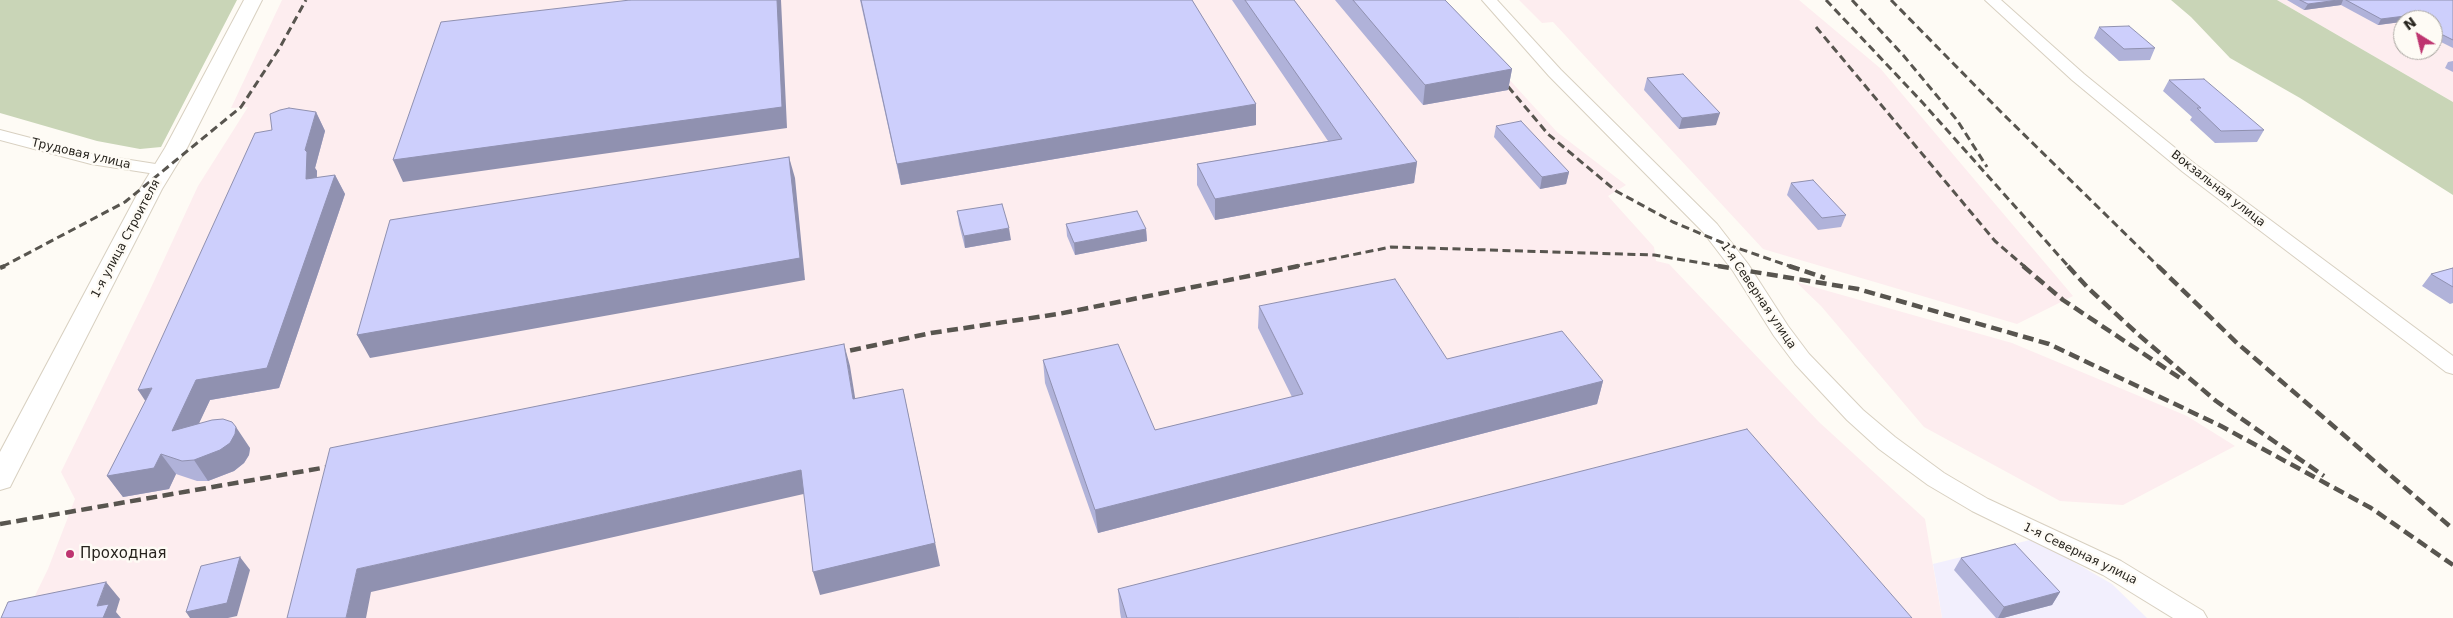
<!DOCTYPE html>
<meta charset="utf-8">
<style>
body{margin:0}
#map{position:relative;width:2453px;height:618px;overflow:hidden;background:#fefbf5;font-family:"DejaVu Sans",sans-serif}
canvas{display:block}
.north{position:absolute;left:2393px;top:10px;width:50px;height:50px;box-sizing:border-box;background:#fefbf5;border:1px solid #a8a59f;border-radius:50%;rotate:324deg;font-size:14px;font-weight:700;line-height:20px;text-align:center;color:#27241e}
.north::after{content:'';display:block;margin:auto;width:18px;height:22px;background:#be3570;clip-path:polygon(50% 0,100% 100%,50% 72%,0 100%)}
</style>
<div id="map">
<canvas width="2453" height="618"></canvas>
<div class="north">N</div>
</div>
<script>
const ctx = document.querySelector('canvas').getContext('2d');
ctx.lineJoin = 'round';
function fillPath(path, color) { ctx.fillStyle = color; ctx.fill(path, 'evenodd'); }
const shape = rows => new Path2D(rows.map(r => 'M' + r).join(''));
function trace(path, color, width, dash) { ctx.strokeStyle = color; ctx.lineWidth = width; ctx.lineCap = dash ? 'butt' : 'round'; ctx.setLineDash(dash || []); ctx.stroke(path); }
function label(font, color, halo, rows, align = 'center') {
  ctx.font = font + ' "DejaVu Sans",sans-serif'; ctx.lineWidth = 5; ctx.setLineDash([]); ctx.textBaseline = 'middle'; ctx.strokeStyle = halo; ctx.fillStyle = color; for (const [text, x, y, turn = 0] of rows) {
    ctx.save(); ctx.translate(x, y); ctx.rotate((+turn || 0) * Math.PI / 180); ctx.textAlign = isNaN(turn) ? turn : align; if (halo) ctx.strokeText(text, 0, 0); ctx.fillText(text, 0, 0); ctx.restore();
  }
}
fillPath(shape([
 [2034,539,2112,584,2147,618,1942,618,1933,564]
]), '#f2effd');
fillPath(shape([
 [282,0,1437,0,1557,132,1626,185,1608,196,1654,247,1656,261,1669,264,1819,422,1925,519,1942,618,24,618,48,569,75,499,61,472,149,292,198,186,248,107,231,108],
 [1519,0,1799,0,1880,68,2073,296,2017,324,1763,249,1553,22,1542,23],
 [2277,0,2453,0,2453,102],
 [2403,20,2433,20,2433,50,2403,50],
 [1796,282,2012,343,2187,416,2235,446,2123,505,2060,501,1924,427,1821,306]
]), '#fdedef');
fillPath(shape([
 [0,0,237,0,161,147,140,149,97,141,0,113],
 [2171,0,2277,0,2453,102,2453,195,2300,98,2230,58,2191,17]
]), '#c9d5b7');
const minor = shape([
 [1482,0,1497,0,1561,70,1717,224,1748,264,1788,326,1809,354,1863,410,1895,437,1944,473,1988,499,2121,561,2203,611,2207,618,2173,618,2103,575,1972,511,1928,485,1879,449,1847,420,1795,364,1774,336,1733,271,1703,232,1549,76,1482,0],
 [1985,0,2001,0,2084,74,2195,164,2453,356,2453,374,2446,372,2183,172,2072,80,1985,0],
 [0,130,92,154,162,165,168,166,171,170,168,174,162,175,91,164,0,140,0,130]
]);
const tertiary = shape([
 [244,0,262,0,187,148,162,189,14,479,10,487,0,490,0,452,140,189,165,148,244,0]
]);
trace(minor, '#d8d0c1', 2);
trace(tertiary, '#d8d0c1', 2);
fillPath(minor, '#fff');
fillPath(tertiary, '#fff');
trace(shape([
 [1826,0,1922,102,2069,267],
 [1852,0,1903,55,1957,120,1987,167],
 [1891,0,2000,111,2159,267],
 [1816,27,1995,241,2025,267],
 [1500,77,1548,134,1616,191,1673,222,1723,243,1792,267],
 [2,267,125,202,241,107,279,49,306,0],
 [1292,267,1391,247,1654,255,1725,267]
]), '#58554f', 3, [8, 4.5]);
trace(shape([
 [1718,266,1858,289,2049,344,2221,426,2371,508,2453,565],
 [1789,266,1825,278],
 [2023,266,2063,300,2180,378],
 [2068,266,2088,288,2140,336,2216,401,2324,476],
 [2158,266,2237,343,2453,529],
 [0,268,5,266],
 [834,354,931,333,1058,314,1299,266],
 [0,524,339,465]
]), '#58554f', 4.5, [11, 5.5]);
fillPath(shape([
 [860,0,1192,0,1256,104,1256,125,901,185],
 [1232,0,1294,0,1417,162,1414,183,1215,220,1197,185,1197,164,1328,141],
 [1335,0,1445,0,1512,69,1508,90,1423,105],
 [2287,0,2453,0,2453,48,2433,38,2433,20,2403,20,2403,23,2401,22,2378,25,2341,5,2304,10],
 [2099,27,2155,48,2150,60,2119,61,2094,38],
 [2453,61,2453,72,2445,68,2448,62],
 [1647,78,1716,125,1679,129,1644,90],
 [2169,80,2264,130,2257,142,2215,143,2190,120,2192,117,2163,91],
 [316,112,325,131,315,168,317,171,317,178,335,175,345,194,279,388,210,400,199,423,250,448,249,455,244,463,234,471,208,481,197,481,176,474,169,489,123,497,107,476,146,401,272,130],
 [1496,126,1569,172,1566,184,1540,189,1494,137],
 [1791,183,1846,215,1841,227,1818,230,1787,195],
 [957,211,1011,240,965,248,959,224],
 [1066,224,1146,229,1147,241,1075,255,1067,236],
 [2453,268,2453,303,2450,304,2422,286,2431,274],
 [1259,306,1447,359,1603,381,1597,404,1098,533,1045,383,1043,360,1155,430,1292,397,1258,328],
 [1961,558,2060,592,2052,605,2003,618,1996,618,1954,570],
 [1118,589,1912,618,1121,618,1120,612]
]), '#b0b2d9');
fillPath(shape([
 [777,0,781,0,787,128,403,182,393,160],
 [2338,0,2343,0,2341,5,2304,10,2308,4],
 [2405,16,2401,22,2378,25,2381,19],
 [1512,69,1508,90,1423,105,1425,85],
 [1256,104,1256,125,901,185,897,164],
 [316,112,325,131,315,168,317,171,316,198,306,179,305,150],
 [1720,113,1716,125,1679,129,1682,118],
 [789,157,795,178,805,280,370,358,357,335],
 [1417,162,1414,183,1215,220,1215,199],
 [1569,172,1566,184,1540,189,1542,177],
 [335,175,345,194,279,388,210,400,186,451,172,431,196,380],
 [1009,228,1011,240,965,248,964,236],
 [1146,229,1147,241,1075,255,1074,243],
 [844,344,850,366,859,422,853,399],
 [1603,381,1597,404,1098,533,1095,510],
 [152,388,152,411,138,390],
 [903,389,940,566,820,595,813,572],
 [236,427,250,448,249,455,244,463,234,471,208,481,194,460],
 [161,454,176,474,169,489,123,497,107,476],
 [801,470,808,493,371,592,366,618,346,618,357,569],
 [240,557,250,570,237,616,228,618,190,618,186,612],
 [106,582,120,599,116,612,121,618,103,618,97,606],
 [2060,592,2052,605,2003,618,1998,618,2004,607]
]), '#9091b0');
const building = shape([
 [630,0,777,0,782,107,393,160,441,22,630,0],
 [861,0,1192,0,1256,104,897,164,861,0],
 [1245,0,1294,0,1417,162,1215,199,1197,164,1342,139,1245,0],
 [1353,0,1445,0,1512,69,1425,85,1353,0],
 [2300,0,2338,0,2308,4,2300,0],
 [2346,0,2453,0,2453,40,2433,30,2433,20,2412,20,2405,16,2381,19,2346,0],
 [2129,26,2155,48,2124,49,2099,27,2129,26],
 [1683,74,1720,113,1682,118,1647,78,1683,74],
 [2204,79,2264,130,2221,131,2197,108,2201,108,2169,80,2204,79],
 [289,108,316,112,305,150,307,152,306,179,335,175,267,368,196,380,172,431,212,420,223,419,232,422,236,427,235,434,230,443,220,450,194,460,182,461,161,454,154,468,107,476,152,388,138,390,255,133,272,130,270,114,280,110,289,108],
 [1521,121,1569,172,1542,177,1496,126,1521,121],
 [789,157,800,258,357,335,390,220,789,157],
 [1813,180,1846,215,1822,218,1791,183,1813,180],
 [1002,204,1009,228,964,236,957,211,1002,204],
 [1137,211,1146,229,1074,243,1066,224,1137,211],
 [2453,268,2453,287,2431,274,2453,268],
 [1395,279,1447,359,1562,331,1603,381,1095,510,1043,360,1118,344,1155,430,1303,394,1259,306,1395,279],
 [844,344,853,399,903,389,935,543,813,572,801,470,357,569,346,618,287,618,330,448,844,344],
 [1747,429,1912,618,1127,618,1118,589,1747,429],
 [2015,544,2060,592,2004,607,1961,558,2015,544],
 [240,557,227,603,186,612,201,566,240,557],
 [106,582,97,606,109,604,103,618,1,618,8,602,106,582]
]);
fillPath(building, '#cdcffc');
trace(building, '#9091b0', 1);
for (const [x, y, r, color] of [
 [70,554,5,"#be3570"]
]) { const dot = new Path2D(); dot.arc(x, y, r, 0, 2 * Math.PI); ctx.fillStyle = color; ctx.fill(dot); trace(dot, '#fefbf5', 2); }
label('12px', '#27241e', '#fefbf5', [
 ["Трудовая улица",81,154,13],
 ["Вокзальная улица",2218,189,38],
 ["1-я улица Строителя",126,239,-62],
 ["1-я Северная улица",1758,296,56],
 ["1-я Северная улица",2080,554,26]
]);
label('15px', '#27241e', '#fefbf5', [
 ["Проходная",80,554]
], 'left');
</script>
